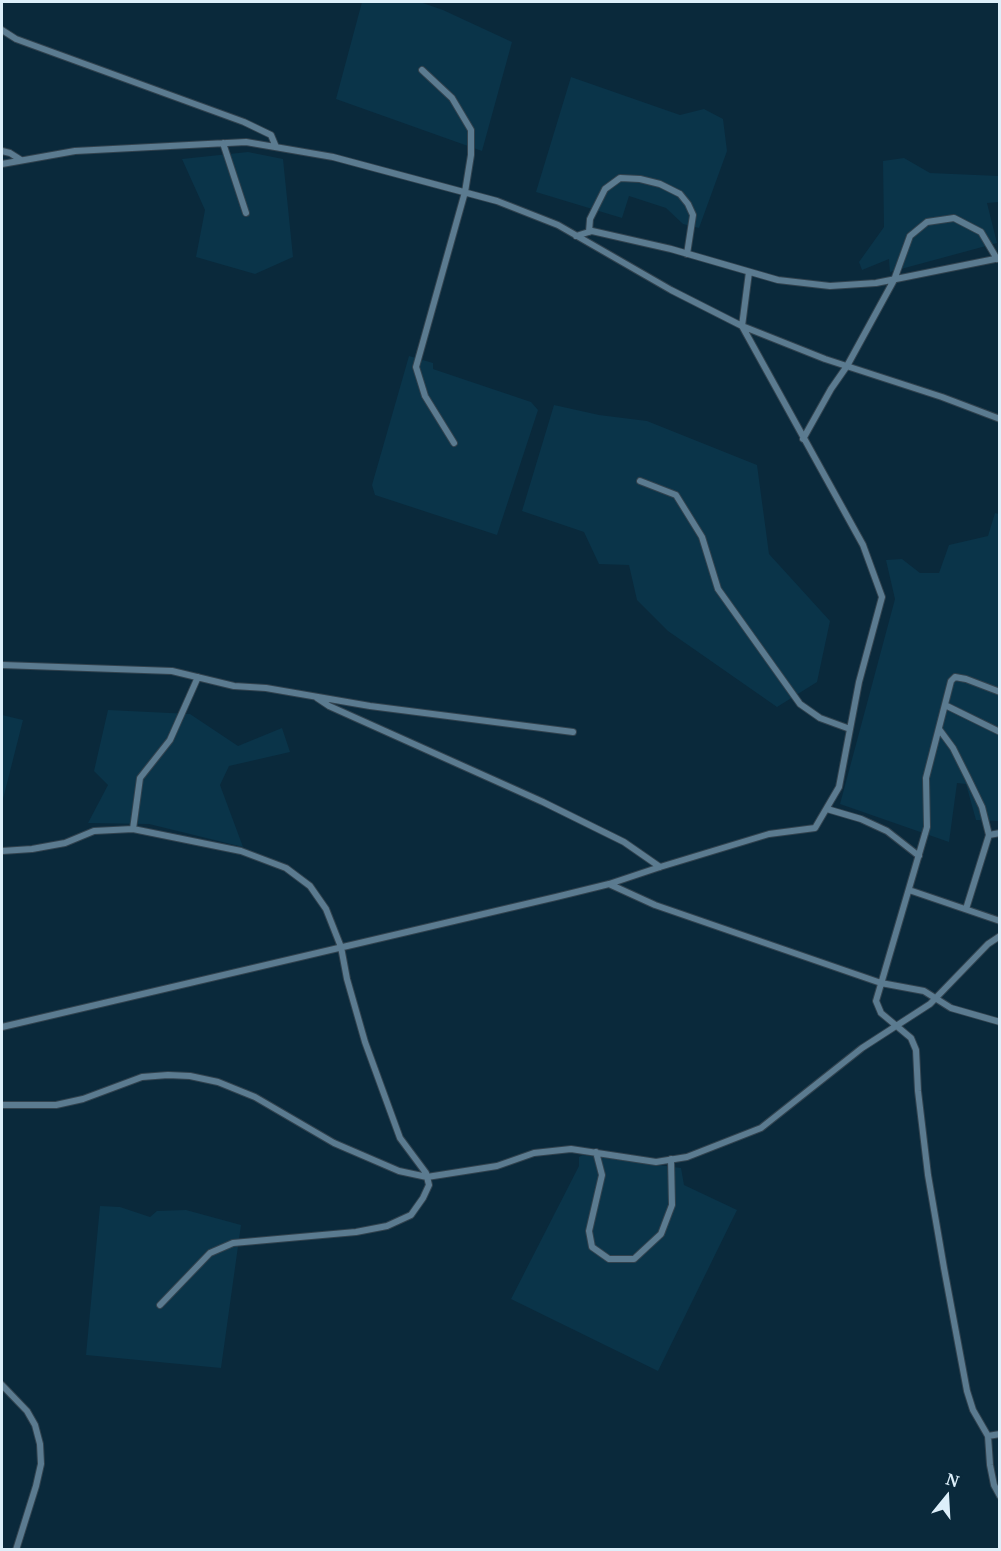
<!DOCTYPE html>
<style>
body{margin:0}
#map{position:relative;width:1001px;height:1551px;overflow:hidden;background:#0a293b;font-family:"Noto Serif",serif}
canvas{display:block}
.frame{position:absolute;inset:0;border:3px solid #ddeffa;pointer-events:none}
.north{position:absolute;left:917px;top:1467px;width:60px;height:60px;-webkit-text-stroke:4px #0a293b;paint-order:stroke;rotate:18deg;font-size:16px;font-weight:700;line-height:24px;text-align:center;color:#ddeffa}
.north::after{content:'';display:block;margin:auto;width:21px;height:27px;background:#ddeffa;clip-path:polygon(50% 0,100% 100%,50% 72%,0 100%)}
</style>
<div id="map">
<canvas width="1001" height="1551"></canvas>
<div class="frame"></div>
<div class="north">N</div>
</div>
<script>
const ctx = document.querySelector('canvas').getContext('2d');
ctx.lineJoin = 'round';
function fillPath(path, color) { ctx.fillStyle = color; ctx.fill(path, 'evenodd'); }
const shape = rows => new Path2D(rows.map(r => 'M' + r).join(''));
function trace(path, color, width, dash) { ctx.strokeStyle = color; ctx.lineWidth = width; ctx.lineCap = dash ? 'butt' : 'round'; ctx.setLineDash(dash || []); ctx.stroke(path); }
fillPath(shape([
 [362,2,420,2,443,10,512,42,482,151,336,99],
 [571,77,680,115,704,109,723,119,727,151,699,228,683,224,666,208,629,196,622,218,536,192],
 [248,152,283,159,293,257,255,274,196,257,205,210,182,159],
 [904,158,930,173,999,176,999,202,987,203,997,243,890,272,889,259,862,270,859,262,884,227,883,161],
 [409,356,433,363,433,369,531,402,538,410,497,535,375,495,372,485],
 [554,405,599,415,647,421,757,465,769,554,830,621,817,682,777,707,668,631,637,600,629,565,599,564,584,532,522,511],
 [995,513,999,514,999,821,976,820,966,784,957,783,949,842,840,804,895,599,886,560,902,559,920,573,939,573,949,545,988,536],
 [108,710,190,714,238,746,282,728,290,752,229,766,220,785,243,847,149,824,88,823,108,785,94,771],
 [2,715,23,720,2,803],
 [583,1155,681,1168,684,1185,737,1210,658,1371,511,1299,579,1166,579,1157],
 [100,1206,120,1207,150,1217,157,1211,186,1210,241,1225,221,1368,86,1355]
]), '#0a3449');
const lane = shape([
 [2,30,16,39,244,122,271,135,276,147],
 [422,70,452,98,471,130,471,155,465,192,416,367,425,396,454,443],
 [223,143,246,213],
 [2,151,10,153,21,160],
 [2,164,75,151,246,142,333,157,497,201,558,225,671,290,742,326,825,359,942,397,1000,419],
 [589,232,590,219,605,189,620,178,640,179,660,184,680,194,688,204,693,215,687,254],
 [576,236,592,231,671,249,778,280,830,286,876,283,1000,258],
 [803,439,831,389,847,366,894,280,910,236,927,222,954,218,981,232,997,259],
 [640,481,676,495,702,537,718,589,800,704,820,718,850,729],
 [2,665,172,671,234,686,266,688,370,706,573,732],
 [1000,692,966,679,955,677,951,681,926,778,927,827,876,1001,881,1013,911,1038,916,1050,918,1091,928,1175,944,1268,967,1391,973,1410,988,1436,990,1465,994,1485,1000,1496],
 [317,698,329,706,543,802,624,842,660,867],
 [945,705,1000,732],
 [939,729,953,748,968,778,982,807,989,835,966,909],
 [827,809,861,819,887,831,919,856],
 [133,829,140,778,170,740,198,677],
 [989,835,1000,833],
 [2,851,32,849,65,843,94,831,133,829,241,851,286,868,310,886,326,909,341,947,347,979,365,1042,400,1138,426,1173,429,1185,423,1198,411,1215,387,1226,356,1232,233,1243,210,1253,160,1305],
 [609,884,655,905,881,983,924,991,951,1008,1000,1022],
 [909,890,1000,921],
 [2,1027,556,897,609,884,660,867,769,834,815,828,839,787,859,682,882,597,863,545,742,326,749,272],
 [2,1105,56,1105,83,1099,142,1077,168,1075,190,1076,218,1082,255,1097,334,1143,399,1171,427,1177,497,1166,534,1153,571,1149,656,1162,687,1157,761,1128,862,1048,930,1004,988,944,1000,936],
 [596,1152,602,1175,589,1231,592,1247,609,1259,634,1259,661,1234,672,1205,671,1159],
 [2,1385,27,1411,35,1425,40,1444,41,1464,36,1486,16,1550],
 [988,1436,1000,1434]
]);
trace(lane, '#31424e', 8);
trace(lane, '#5b7b90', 6);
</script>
